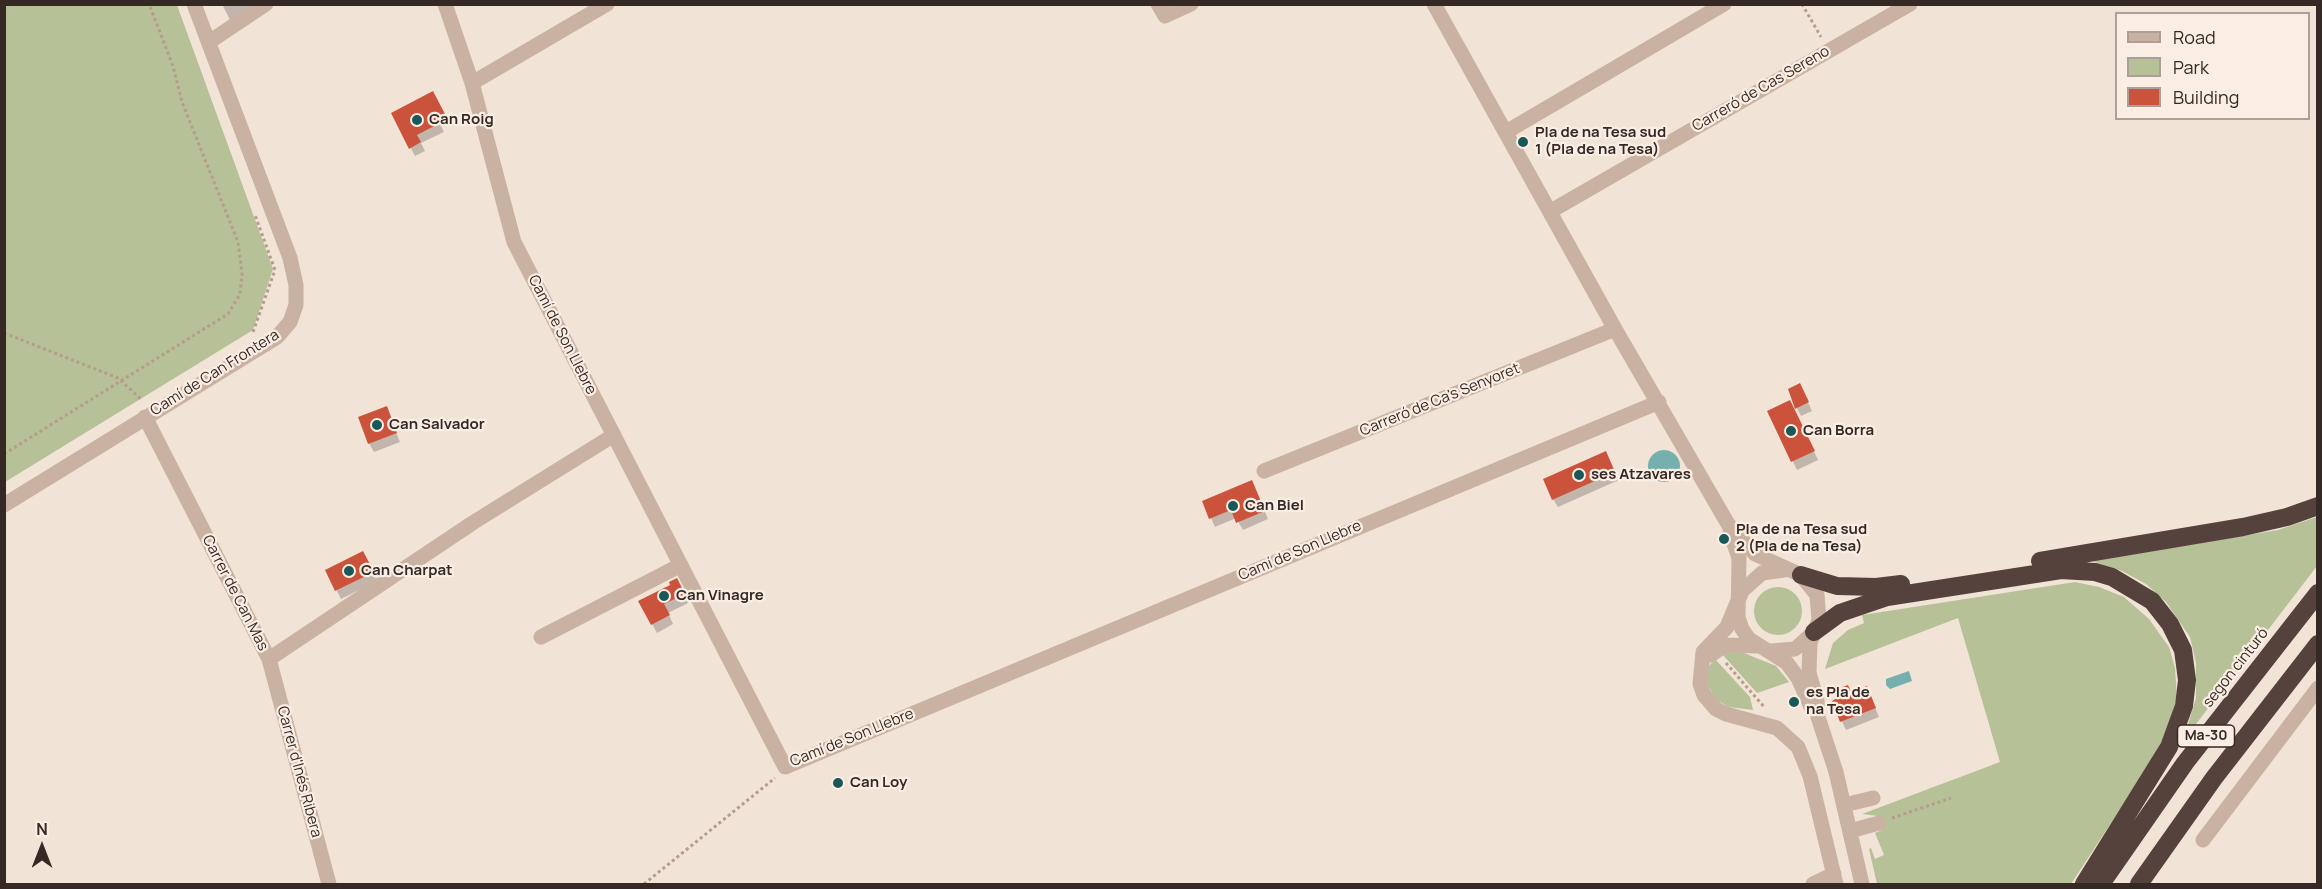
<!DOCTYPE html>
<meta charset="utf-8">
<style>
body{margin:0}
#map{position:relative;width:2322px;height:889px;overflow:hidden;background:#f2e3d7;font-family:Manrope,sans-serif}
canvas{display:block}
.frame{position:absolute;inset:0;border:6px solid #352925;pointer-events:none}
.legend{position:absolute;left:2115px;top:12px;width:195px;height:108px;box-sizing:border-box;background:#faeee4;border:2px solid #ab9f98;margin:0;padding:8px 10px;list-style:none;font-size:18px;color:#352925}
.legend li{display:flex;align-items:center;gap:12px;height:30px}
.legend b{width:30px;border:2px solid #ab9f98}
.north{position:absolute;left:12px;top:817px;width:60px;height:60px;-webkit-text-stroke:4px #faeee4;paint-order:stroke;rotate:0deg;font-size:16px;font-weight:700;line-height:24px;text-align:center;color:#352925}
.north::after{content:'';display:block;margin:auto;width:21px;height:27px;background:#352925;clip-path:polygon(50% 0,100% 100%,50% 72%,0 100%)}
</style>
<div id="map">
<canvas width="2322" height="889"></canvas>
<div class="frame"></div>
<ul class="legend">
<li><b style="height:8px;background:#cab2a3"></b>Road</li>
<li><b style="height:16px;background:#b7c197"></b>Park</li>
<li><b style="height:16px;background:#cb533c"></b>Building</li>
</ul>
<div class="north">N</div>
</div>
<script>
const ctx = document.querySelector('canvas').getContext('2d');
ctx.lineJoin = 'round';
function fillPath(path, color) { ctx.fillStyle = color; ctx.fill(path, 'evenodd'); }
const shape = rows => new Path2D(rows.map(r => 'M' + r).join(''));
function trace(path, color, width, dash) { ctx.strokeStyle = color; ctx.lineWidth = width; ctx.lineCap = dash ? 'butt' : 'round'; ctx.setLineDash(dash || []); ctx.stroke(path); }
function label(font, color, halo, rows, align = 'center') {
  ctx.font = font + ' Manrope,sans-serif'; ctx.lineWidth = 4.5; ctx.setLineDash([]); ctx.textBaseline = 'middle'; ctx.strokeStyle = halo; ctx.fillStyle = color; for (const [text, x, y, turn = 0] of rows) {
    ctx.save(); ctx.translate(x, y); ctx.rotate((+turn || 0) * Math.PI / 180); ctx.textAlign = isNaN(turn) ? turn : align; if (halo) ctx.strokeText(text, 0, 0); ctx.fillText(text, 0, 0); ctx.restore();
  }
}
fillPath(shape([
 [5,4,177,5,273,269,253,330,5,482],
 [2317,517,2317,566,2183,741,2196,698,2196,663,2190,637,2166,602,2146,584,2122,571,2092,561,2278,530],
 [2075,582,2099,587,2124,597,2149,619,2169,647,2175,668,2177,698,2166,733,2151,762,2071,884,1877,884,1869,849,1871,848,1875,859,1884,855,1875,833,1882,830,1878,816,1862,814,2000,762,1958,618,1825,669,1833,643,1848,630,1864,623,1862,615],
 '1754 611a24 24 0 1 1 48 0a24 24 0 1 1-48 0Z',
 [1728,652,1744,653,1776,666,1789,682,1757,693,1722,654],
 [1715,659,1750,697,1753,710,1729,707,1715,699,1707,683,1709,666]
]), '#b7c197');
fillPath(shape([
 '1648 466a16 16 0 1 1 32 0a16 16 0 1 1-32 0Z',
 [1909,671,1912,681,1890,689,1886,685,1886,679]
]), '#75b0ae');
fillPath(shape([
 [222,4,255,4,233,26],
 [437,101,448,123,441,126,444,132,421,143,425,151,415,156,393,113],
 [1804,394,1812,411,1801,416,1797,408],
 [386,408,400,442,374,452,369,443],
 [1794,410,1818,460,1797,470,1769,412],
 [1610,461,1619,480,1558,507,1553,499],
 [1256,491,1268,519,1243,530,1236,518,1215,527,1204,502],
 [367,561,377,581,341,599,327,571],
 [676,580,688,603,668,613,673,624,657,633,652,624],
 [1867,688,1879,717,1846,730,1833,702]
]), '#0003');
fillPath(shape([
 [433,91,445,114,438,118,440,123,417,135,421,142,409,149,391,113],
 [1800,383,1809,402,1795,409,1788,389],
 [1790,400,1815,451,1791,462,1767,411],
 [387,406,397,433,368,444,358,417],
 [1606,451,1615,472,1552,500,1543,479],
 [1252,480,1265,511,1236,523,1231,510,1209,519,1202,501],
 [363,551,374,572,335,591,325,570],
 [677,578,685,594,664,604,670,615,651,625,638,601,670,585,669,582],
 [1848,685,1851,692,1867,686,1876,708,1840,722,1832,701,1837,698,1834,690]
]), '#cb533c');
trace(shape([
 [1802,4,1821,37],
 [253,332,275,270,255,215],
 [4,333,118,378,142,400],
 [4,454,228,314,240,294,242,274,238,242,182,102,173,66,149,4],
 [1726,663,1765,708],
 [1892,818,1951,798],
 [644,884,775,778]
]), '#b69c8d', 3, [3, 3]);
trace(shape([
 [445,4,472,83,514,242,785,767,1659,402],
 [1158,4,1165,16,1191,4],
 [1434,4,1615,329,1728,524,1755,554,1801,575,1817,595,1819,620,1810,643,1809,673,1817,700,1818,717,1836,772,1862,884],
 [209,42,266,4],
 [472,83,607,4],
 [1506,132,1724,4],
 [1551,211,1910,4],
 [145,417,269,659,329,884],
 [1264,471,1615,329],
 [4,505,277,337,290,322,296,305,296,285,290,258,194,4],
 [1730,532,1739,558,1738,617,1742,629,1749,639,1787,663,1798,678,1811,707],
 [1784,570,1762,573,1742,591,1727,627,1703,652,1700,684,1704,695,1716,709,1726,714,1777,728,1798,747,1810,776,1836,884],
 [541,637,681,565],
 [1771,651,1795,649,1814,632],
 [1711,655,1725,645,1759,646],
 [269,659,474,522,614,435],
 [1844,805,1873,798],
 [1850,831,1879,823],
 [2203,840,2318,688],
 [1813,884,1834,874]
]), '#cab2a3', 15);
trace(shape([
 [2040,561,2243,527,2287,517,2318,506],
 [1801,575,1837,586,1876,587,1901,584],
 [1814,632,1840,613,1887,597,2061,570,2095,572,2112,577,2152,601,2170,624,2183,650,2187,680,2184,706,2169,747,2084,884],
 [2101,884,2185,763,2318,593],
 [2139,884,2214,778,2318,644]
]), '#56423c', 18);
for (const [x, y, r, color] of [
 [417,120,6,"#195857"],
 [1523,142,6,"#195857"],
 [377,425,6,"#195857"],
 [1791,431,6,"#195857"],
 [1579,475,6,"#195857"],
 [1233,506,6,"#195857"],
 [1724,539,6,"#195857"],
 [349,571,6,"#195857"],
 [664,596,6,"#195857"],
 [1794,702,6,"#195857"],
 [838,783,6,"#195857"]
]) { const dot = new Path2D(); dot.arc(x, y, r, 0, 2 * Math.PI); ctx.fillStyle = color; ctx.fill(dot); trace(dot, '#faeee4', 2); }
for (const [x, y, w] of [
 [2206,736,57]
]) { const box = new Path2D(); box.roundRect(x - w / 2, y - 11, w, 22, 4.5); ctx.fillStyle = '#faeee4'; ctx.fill(box); trace(box, '#352925', 1.5); }
label('bold 14px', '#352925', null, [
 ["Ma-30",2206,736]
]);
label('15px', '#352925', '#faeee4', [
 ["Carreró de Cas Sereno",1761,89,-30],
 ["Camí de Son Llebre",562,335,63],
 ["Camí de Can Frontera",215,373,-32],
 ["Carreró de Ca's Senyoret",1440,400,-22],
 ["Camí de Son Llebre",1300,551,-23],
 ["Carrer de Can Mas",235,593,63],
 ["segon cinturó",2236,668,-52],
 ["Camí de Son Llebre",852,738,-22],
 ["Carrer d'Inés Ribera",299,772,75]
]);
label('bold 15px', '#352925', '#faeee4', [
 ["Can Roig",429,120],
 ["Pla de na Tesa sud",1535,133],
 ["1 (Pla de na Tesa)",1535,150],
 ["Can Salvador",389,425],
 ["Can Borra",1803,431],
 ["ses Atzavares",1591,475],
 ["Can Biel",1245,506],
 ["Pla de na Tesa sud",1736,530],
 ["2 (Pla de na Tesa)",1736,547],
 ["Can Charpat",361,571],
 ["Can Vinagre",676,596],
 ["es Pla de",1806,693],
 ["na Tesa",1806,710],
 ["Can Loy",850,783]
], 'left');
</script>
